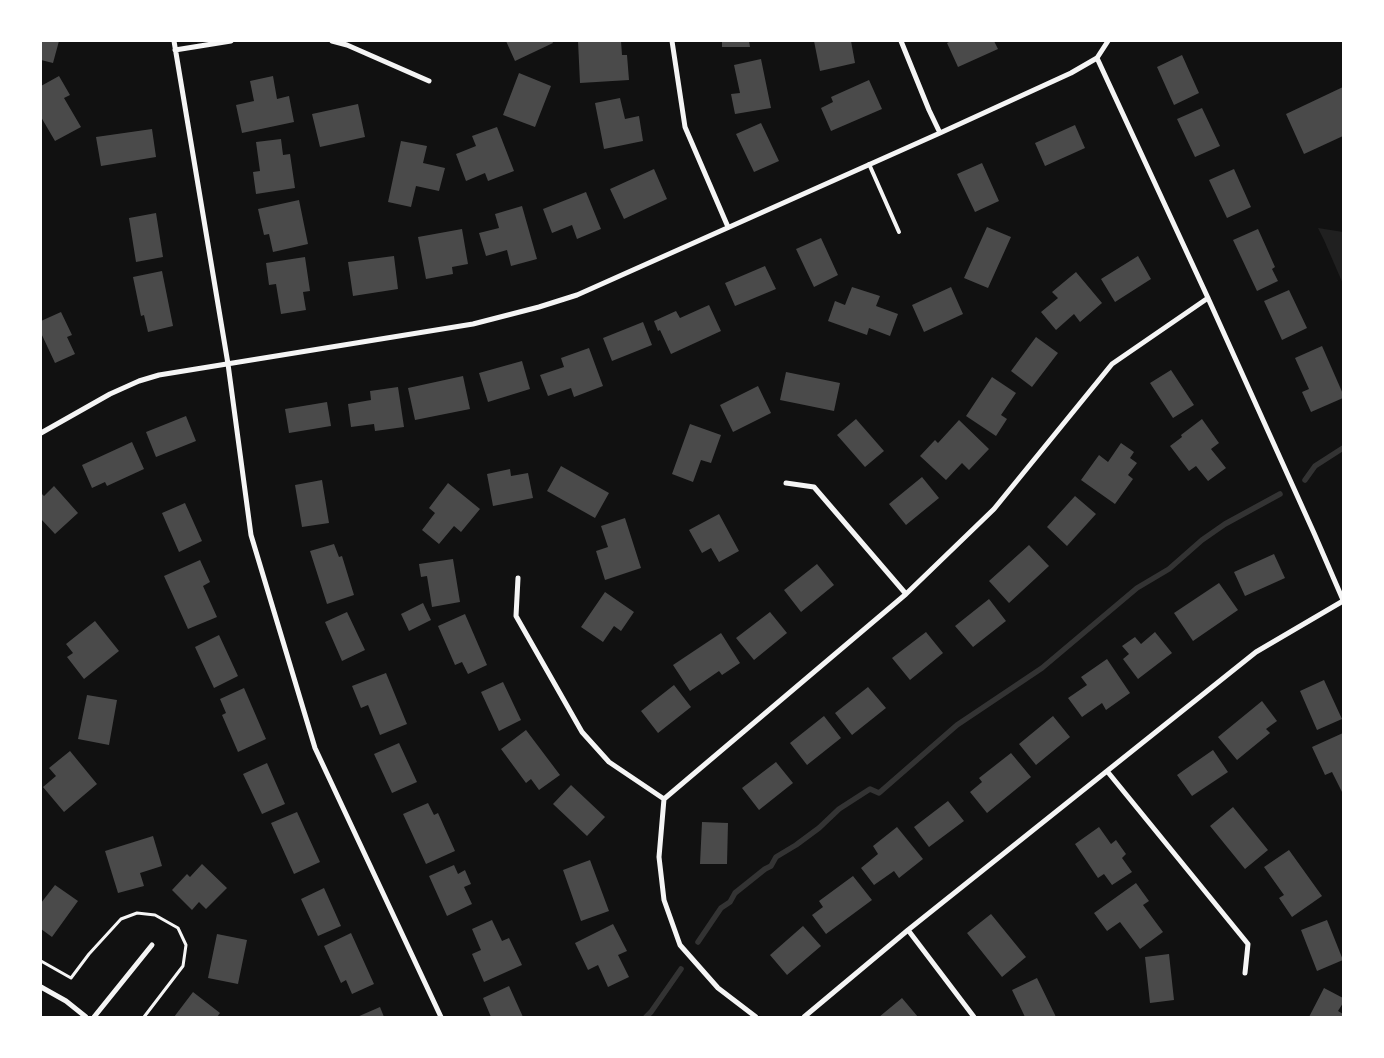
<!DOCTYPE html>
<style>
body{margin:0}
#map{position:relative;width:1384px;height:1058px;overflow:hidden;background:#111;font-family:"Noto Serif",serif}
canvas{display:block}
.frame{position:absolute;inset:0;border:42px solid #fff;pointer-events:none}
</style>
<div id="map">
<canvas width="1384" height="1058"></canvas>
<div class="frame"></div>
</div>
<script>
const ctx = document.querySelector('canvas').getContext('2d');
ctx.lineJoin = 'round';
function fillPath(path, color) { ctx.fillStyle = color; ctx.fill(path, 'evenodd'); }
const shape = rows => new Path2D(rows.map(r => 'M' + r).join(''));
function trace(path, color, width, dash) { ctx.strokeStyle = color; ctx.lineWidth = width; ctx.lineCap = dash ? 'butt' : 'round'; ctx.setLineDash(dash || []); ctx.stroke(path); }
fillPath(shape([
 [1318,228,1343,232,1343,284,1324,240]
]), '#202020');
trace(shape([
 [1305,480,1315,466,1343,448],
 [698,942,721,908,730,902,735,893,765,869,771,866,776,857,796,845,819,828,839,809,870,789,879,793,957,725,1042,668,1137,588,1169,569,1202,540,1225,524,1280,494],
 [646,1017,651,1012,681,969]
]), '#333', 5.5);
fillPath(shape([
 [41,41,59,41,53,63,41,60],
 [506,41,552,41,553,43,515,61],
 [578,41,621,41,622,55,627,55,629,80,580,83],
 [722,41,749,41,750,47,722,47],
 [814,41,851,41,855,63,820,71],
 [951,41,994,41,998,49,958,67,947,43],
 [1182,55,1199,93,1174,105,1157,67],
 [761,59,771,108,735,114,731,94,740,93,734,65],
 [519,73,551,86,535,127,503,115],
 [59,76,70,95,64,98,81,127,55,141,41,117,41,86],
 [273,76,277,99,289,96,294,122,242,133,236,105,254,101,250,81],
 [869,80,882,109,831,131,821,108,833,102,831,97],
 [1343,87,1343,136,1304,154,1286,114],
 [620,98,625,119,639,116,643,141,604,149,595,103],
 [358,104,365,137,320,147,312,114],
 [1202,108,1220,146,1195,157,1177,119],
 [761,123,779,161,754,172,736,134],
 [1075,125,1085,148,1045,166,1035,143],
 [497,127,514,171,488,181,485,173,466,181,456,154,476,146,472,136],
 [152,129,156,157,101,166,96,137],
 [281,139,283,155,290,154,295,188,256,194,253,172,260,171,256,142],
 [401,141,427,146,423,163,445,168,439,191,416,186,411,207,388,202],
 [982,163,999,201,975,212,957,174],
 [654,169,667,199,624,219,610,189],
 [1234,169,1251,207,1227,218,1209,180],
 [586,192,601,229,577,239,572,225,552,233,543,209],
 [299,200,308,244,273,252,269,234,264,235,258,209],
 [522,206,537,259,511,266,507,250,486,256,479,233,499,228,495,214],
 [156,213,163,257,136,262,129,218],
 [987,227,1011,237,988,288,964,278],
 [462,229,468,264,452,267,453,274,426,279,418,237],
 [1258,229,1275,267,1272,269,1278,281,1257,291,1233,240],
 [821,238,838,275,814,287,796,249],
 [394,256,398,289,353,296,348,262],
 [1138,256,1151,279,1115,302,1101,279],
 [305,257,310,291,303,292,306,310,281,314,276,284,269,285,266,263],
 [765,266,776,289,735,306,725,283],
 [162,271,173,326,148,332,144,315,141,316,133,277],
 [1076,272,1102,303,1080,322,1074,314,1056,330,1041,312,1058,298,1052,292],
 [852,287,880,296,876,306,898,314,890,336,869,328,867,335,828,321,835,301,845,305],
 [951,287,963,314,924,332,912,305],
 [1289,290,1307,328,1282,340,1264,301],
 [709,305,721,331,671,354,660,330,658,331,654,321,676,311,680,318],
 [61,312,72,335,67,337,75,354,55,363,41,333,41,321],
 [643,322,652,345,612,361,603,338],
 [1036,337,1058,353,1032,387,1011,371],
 [1322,346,1343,394,1343,398,1311,412,1302,392,1309,389,1295,358],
 [589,348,603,386,574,397,571,388,548,396,540,375,564,367,561,358],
 [522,361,530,389,488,402,479,373],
 [1171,370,1194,405,1173,418,1150,383],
 [786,372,840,383,834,411,780,400],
 [463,376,470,409,415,420,408,388],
 [992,377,1016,393,1001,415,1007,419,996,436,966,416],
 [758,386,771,413,733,432,720,405],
 [398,387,404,427,375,431,374,424,351,427,348,404,371,400,370,391],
 [327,402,331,426,289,433,285,409],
 [186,416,196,441,156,457,146,432],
 [856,419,884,451,865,467,837,435],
 [1202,419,1219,443,1211,449,1226,468,1208,481,1196,466,1189,471,1170,446,1182,437,1181,435],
 [959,420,989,449,969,470,962,463,946,480,920,456,935,440,938,443],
 [690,424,721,435,711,463,701,460,693,482,672,474],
 [132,442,144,469,107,486,105,482,92,488,82,465],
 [1121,443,1134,452,1130,458,1137,463,1128,475,1133,479,1115,504,1081,480,1099,455,1108,462],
 [561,466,609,493,595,518,547,491],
 [510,469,511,476,528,473,533,498,493,506,487,474],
 [922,477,939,498,906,525,889,504],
 [322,480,329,523,302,527,295,485],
 [448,483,480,509,461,532,454,526,439,544,422,530,435,513,429,508],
 [54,486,78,513,55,534,41,519,41,493,44,496],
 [1075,496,1096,514,1067,546,1047,527],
 [185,503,202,541,179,552,162,513],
 [719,514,739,551,719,562,711,548,702,553,689,530],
 [625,518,641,568,605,580,596,551,608,547,601,526],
 [334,544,339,557,342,556,354,595,327,604,310,551],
 [1029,545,1049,566,1009,603,989,581],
 [1274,554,1285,578,1245,596,1234,572],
 [453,559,460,602,432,607,427,576,421,577,419,564],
 [200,560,210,582,203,586,217,617,188,629,164,576],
 [817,564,834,585,801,612,784,590],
 [1219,583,1238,610,1193,641,1174,613],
 [605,592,634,612,621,631,614,626,603,642,581,627],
 [989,599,1006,621,973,647,955,626],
 [423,603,431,620,409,631,401,614],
 [347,612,365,650,342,661,325,622],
 [770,612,787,633,754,660,736,638],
 [465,614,487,665,468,674,462,662,455,665,438,626],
 [95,621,119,651,84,679,67,657,73,653,66,644],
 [926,632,943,653,910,680,892,658],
 [1155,632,1172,653,1138,679,1123,659,1129,654,1122,646,1135,637,1141,644],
 [721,633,740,663,722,675,719,671,690,691,673,665],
 [219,635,238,676,214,688,195,647],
 [1107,659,1130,693,1106,710,1102,703,1082,717,1068,698,1087,685,1081,677],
 [386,673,407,724,380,735,368,705,361,708,352,686],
 [1324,680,1342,719,1317,730,1300,691],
 [503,682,521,720,499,731,481,692],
 [674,685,691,707,658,733,641,711],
 [868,687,886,708,852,735,835,713],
 [244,688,266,739,238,752,222,715,226,713,220,699],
 [87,695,117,700,109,745,78,739],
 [1262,701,1277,721,1266,729,1270,733,1237,760,1218,737],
 [824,716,841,738,807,765,790,743],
 [1053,716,1070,737,1036,765,1019,744],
 [526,730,560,775,539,790,531,779,526,783,501,749],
 [1343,733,1343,794,1332,772,1325,775,1312,747],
 [399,743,417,782,392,793,374,754],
 [1213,750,1228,772,1192,796,1177,775],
 [70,751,97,784,64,812,43,787,56,776,49,768],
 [1011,753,1031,777,987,813,970,792,982,782,979,778],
 [776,762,793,783,759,810,742,788],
 [267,763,285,804,262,814,243,774],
 [571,785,605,817,587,836,553,804],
 [948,801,964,821,929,847,914,827],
 [428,803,434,815,438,813,455,851,426,864,403,814],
 [1233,807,1268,850,1245,869,1210,826],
 [297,812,320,862,294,874,271,823],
 [702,822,728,823,727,864,700,864],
 [897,827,923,859,899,878,894,871,874,885,861,868,878,854,873,846],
 [1099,827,1111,844,1116,840,1126,854,1122,858,1132,872,1112,885,1104,874,1098,878,1075,844],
 [153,836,162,866,140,873,144,886,118,893,105,851],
 [1289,850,1322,896,1292,917,1279,898,1284,895,1264,867],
 [590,860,609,911,581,921,563,870],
 [202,864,227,888,206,909,199,902,192,910,172,890,187,874,190,877],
 [454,865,458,874,465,870,471,884,464,887,472,904,447,916,429,876],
 [853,876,872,900,826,934,812,915,823,907,819,901],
 [1136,883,1149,901,1143,905,1163,932,1140,949,1120,922,1107,931,1094,913],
 [55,885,78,901,52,937,41,929,41,903],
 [324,888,341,926,318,936,301,899],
 [991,914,1026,957,1002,977,967,933],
 [492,920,502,941,509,938,522,965,484,982,472,954,481,950,472,929],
 [1327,920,1343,960,1317,971,1301,930],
 [613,924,627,951,618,955,629,977,608,987,598,965,588,970,575,943],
 [803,926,821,946,787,975,770,955],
 [351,933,374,984,352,994,346,980,341,983,324,946],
 [217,934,247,940,238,984,208,978],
 [1169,954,1174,1000,1150,1003,1145,957],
 [1037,978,1056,1017,1025,1017,1012,990],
 [509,986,523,1017,491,1017,483,998],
 [1324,988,1343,998,1343,1003,1338,1011,1343,1014,1343,1017,1309,1017],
 [193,992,220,1013,217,1017,174,1017],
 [902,998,918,1017,879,1017],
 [380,1007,384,1017,357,1017]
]), '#4a4a4a');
trace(shape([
 [41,961,71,978,89,954,121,919,137,913,155,915,178,928,186,945,183,966,144,1017]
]), '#f5f5f5', 3);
trace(shape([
 [869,164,899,232]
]), '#f5f5f5', 4);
trace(shape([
 [174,41,228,364,251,535,315,748,441,1017],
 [332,41,347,45,429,81],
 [672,41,685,127,728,227],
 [901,41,929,110,940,133],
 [175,50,231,41],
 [1097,58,1208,298,1314,533,1343,600],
 [41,433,110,394,139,381,159,375,473,324,539,307,577,295,940,133,1071,73,1097,58,1108,41],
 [786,483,814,487,906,594],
 [518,578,516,616,582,732,609,762,664,799],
 [1107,771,1248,944,1245,973],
 [908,930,974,1017],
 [41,987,66,1001,86,1017],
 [94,1017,152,945],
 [756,1017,718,988,680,945,664,900,659,857,664,799,906,594,994,509,1112,364,1208,298],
 [804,1017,908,930,1256,652,1343,601]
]), '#f5f5f5', 5);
</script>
